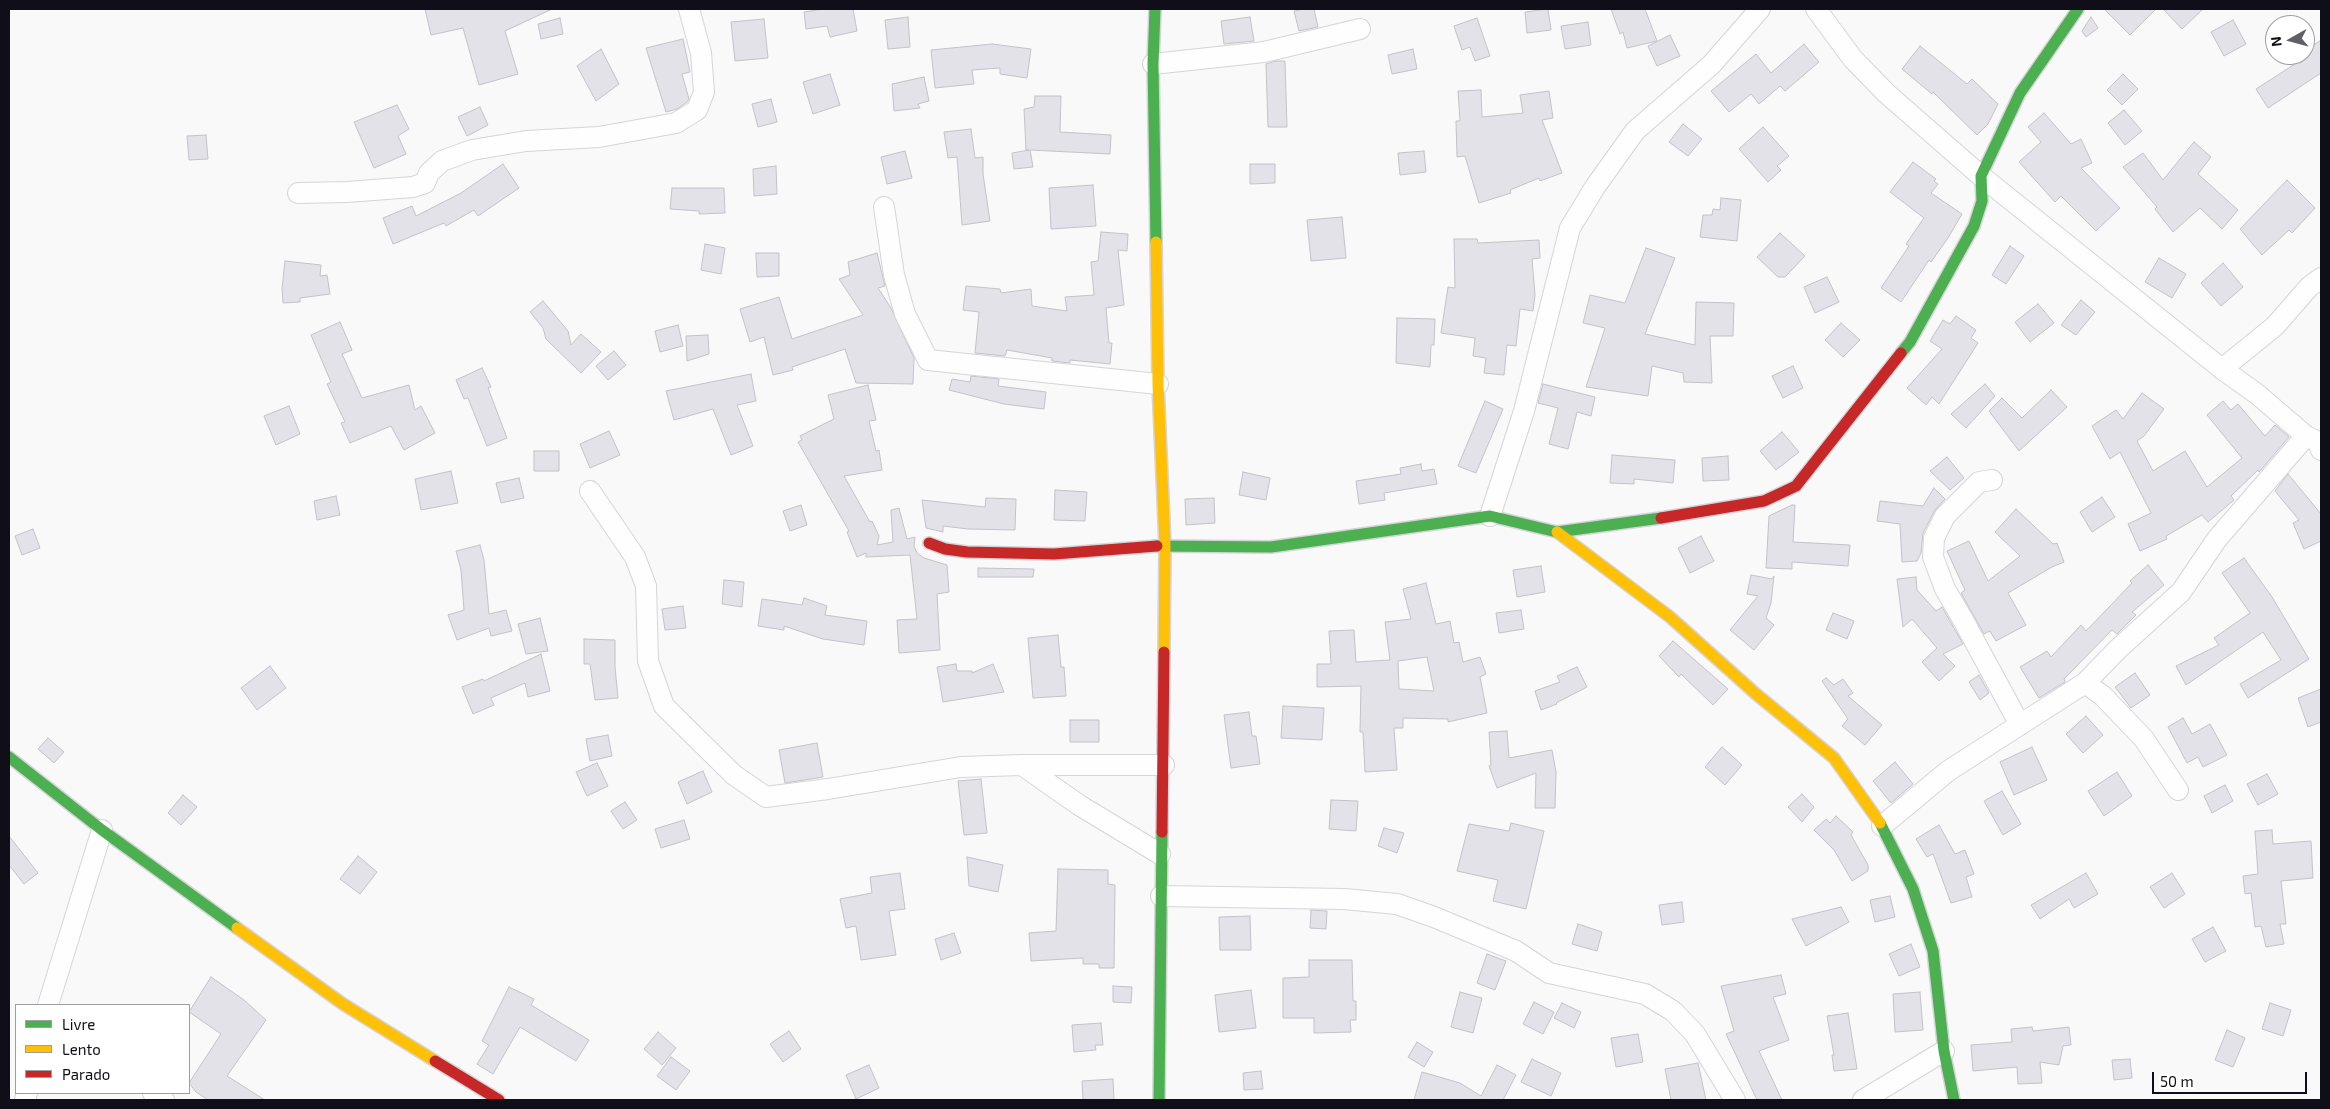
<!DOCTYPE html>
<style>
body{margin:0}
#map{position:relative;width:2330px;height:1109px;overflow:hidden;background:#f9f9f9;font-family:"Exo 2",sans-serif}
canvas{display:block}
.frame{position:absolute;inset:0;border:10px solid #0f0e19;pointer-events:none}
.legend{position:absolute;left:15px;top:1004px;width:175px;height:90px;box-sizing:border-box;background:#fff;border:1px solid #9f9fa3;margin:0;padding:6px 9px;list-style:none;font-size:15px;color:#0f0e19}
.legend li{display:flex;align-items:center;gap:10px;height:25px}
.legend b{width:25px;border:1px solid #9f9fa3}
.north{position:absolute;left:2265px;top:15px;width:50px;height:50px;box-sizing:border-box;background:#fff;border:1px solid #9f9fa3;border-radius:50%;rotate:263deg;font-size:14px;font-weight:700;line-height:20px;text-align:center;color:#0f0e19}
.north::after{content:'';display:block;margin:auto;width:18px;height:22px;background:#616067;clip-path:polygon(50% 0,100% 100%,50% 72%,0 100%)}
.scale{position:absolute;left:2152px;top:1072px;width:155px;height:22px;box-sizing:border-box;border:2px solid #0f0e19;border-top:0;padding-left:6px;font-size:15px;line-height:18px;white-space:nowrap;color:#0f0e19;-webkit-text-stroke:4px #fff;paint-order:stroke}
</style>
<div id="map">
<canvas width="2330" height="1109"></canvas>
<div class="frame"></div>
<ul class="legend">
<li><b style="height:6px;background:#4caf50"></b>Livre</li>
<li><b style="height:6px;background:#ffc107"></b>Lento</li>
<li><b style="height:6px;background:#c62828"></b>Parado</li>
</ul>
<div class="north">N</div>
<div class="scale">50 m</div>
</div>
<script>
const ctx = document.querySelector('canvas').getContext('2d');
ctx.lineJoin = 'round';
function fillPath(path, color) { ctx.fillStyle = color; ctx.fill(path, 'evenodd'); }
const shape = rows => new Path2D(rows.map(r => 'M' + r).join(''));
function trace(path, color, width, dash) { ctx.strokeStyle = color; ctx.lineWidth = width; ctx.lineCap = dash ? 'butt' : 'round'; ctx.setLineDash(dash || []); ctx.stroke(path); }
const building = shape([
 [425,9,552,9,505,31,518,74,479,85,463,28,431,35,425,9],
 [824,9,853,9,857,31,830,37,827,26,806,29,804,12,824,9],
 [1304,9,1314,9,1318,27,1299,31,1294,11,1304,9],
 [1548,9,1551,30,1527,33,1525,12,1548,9],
 [1611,9,1645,9,1657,41,1627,48,1623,32,1620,34,1611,9],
 [2104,9,2156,9,2130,35,2104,9],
 [2163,9,2203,9,2182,29,2163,9],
 [908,17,910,47,888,49,885,20,908,17],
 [1250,17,1254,41,1224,44,1221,21,1250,17],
 [2091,17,2098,28,2086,37,2082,31,2091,17],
 [560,18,563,34,541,39,538,24,560,18],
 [1477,18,1490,56,1475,61,1470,47,1462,50,1454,26,1477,18],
 [764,19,768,58,735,61,731,22,764,19],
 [2233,20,2246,44,2224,56,2211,32,2233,20],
 [1588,22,1591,45,1565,49,1561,26,1588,22],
 [1670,35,1680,56,1657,66,1648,46,1670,35],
 [683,39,690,72,682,74,689,99,687,102,677,109,666,112,646,48,683,39],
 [2321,40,2321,73,2268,108,2256,89,2298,62,2293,55,2305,55,2305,51,2321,40],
 [992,44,1031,49,1027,78,1000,74,1000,68,972,70,974,84,935,88,931,50,992,44],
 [1804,44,1819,62,1785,91,1780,86,1759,104,1751,94,1729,112,1711,91,1756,54,1771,73,1804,44],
 [1920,46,1967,84,1972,79,1998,104,1988,124,1977,135,1933,92,1932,94,1902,69,1920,46],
 [601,49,619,84,596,101,577,66,601,49],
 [1413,49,1417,69,1392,74,1388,55,1413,49],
 [1276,61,1285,61,1287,127,1268,127,1266,64,1276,61],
 [830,74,840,105,813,114,803,82,830,74],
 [2123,74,2138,89,2122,105,2107,90,2123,74],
 [924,77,929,101,918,104,920,108,894,111,892,84,924,77],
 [1481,90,1482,117,1523,113,1520,95,1549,91,1553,118,1542,120,1562,173,1540,181,1539,178,1510,190,1511,193,1479,203,1465,156,1457,157,1456,121,1460,121,1458,91,1481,90],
 [1035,96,1061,96,1060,132,1111,135,1110,154,1030,150,1033,167,1014,169,1012,153,1029,150,1026,150,1024,109,1034,107,1035,96],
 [771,99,777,122,758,127,752,104,771,99],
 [397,105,409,129,398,136,406,154,374,168,354,122,397,105],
 [480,107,488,125,467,136,458,117,480,107],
 [2124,110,2142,131,2125,145,2108,123,2124,110],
 [2044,113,2071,144,2081,139,2092,163,2081,168,2120,208,2096,231,2061,196,2055,202,2019,162,2041,142,2028,127,2044,113],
 [1683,124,1702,139,1688,156,1669,142,1683,124],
 [1763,127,1789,156,1777,166,1781,170,1768,182,1739,149,1763,127],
 [971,129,975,158,983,157,983,174,990,221,962,225,957,157,948,158,944,132,971,129],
 [206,135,208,159,189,160,187,136,206,135],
 [2194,142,2211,157,2198,174,2238,210,2222,229,2200,208,2173,232,2155,209,2157,207,2123,167,2143,153,2163,180,2194,142],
 [905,151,912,178,887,184,881,157,905,151],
 [1424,151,1426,172,1400,175,1398,153,1424,151],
 [1913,162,1936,179,1934,181,1938,184,1931,193,1962,214,1948,238,1931,262,1929,260,1901,302,1881,288,1909,246,1906,244,1924,218,1890,192,1913,162],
 [503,164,519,188,478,216,474,210,446,226,444,223,393,244,383,218,412,206,416,216,461,193,503,164],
 [1250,164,1275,164,1275,183,1250,184,1250,164],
 [776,166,777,194,754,196,753,169,776,166],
 [2287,180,2315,208,2292,233,2289,230,2262,255,2240,229,2287,180],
 [1093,185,1096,226,1051,229,1049,188,1093,185],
 [672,188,724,188,725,213,699,214,699,211,670,209,672,188],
 [1721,198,1741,200,1737,241,1700,237,1703,215,1712,215,1713,209,1720,210,1721,198],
 [1342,217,1346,258,1311,261,1307,220,1342,217],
 [1101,232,1128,234,1127,251,1118,250,1124,305,1106,308,1109,343,1112,343,1110,364,1070,360,1070,363,1052,361,1052,358,1007,350,1005,356,975,353,979,312,963,310,966,286,1000,289,1001,293,1031,289,1032,306,1067,311,1065,297,1094,295,1091,262,1098,261,1101,232],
 [1780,233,1805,256,1785,277,1778,277,1757,257,1780,233],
 [1454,239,1477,239,1478,243,1539,240,1540,258,1532,259,1535,295,1533,311,1520,309,1516,346,1507,345,1504,375,1484,373,1486,358,1473,356,1475,338,1441,333,1448,287,1455,288,1454,239],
 [705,244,725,248,721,274,701,270,705,244],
 [2010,246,2024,256,2006,284,1992,275,2010,246],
 [1646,248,1675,258,1645,334,1695,345,1696,302,1734,303,1733,336,1710,336,1712,383,1684,382,1683,373,1652,366,1648,396,1586,387,1605,328,1583,323,1590,295,1625,303,1646,248],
 [756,253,779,253,779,276,757,277,756,253],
 [877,253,885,286,878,288,891,308,914,358,913,384,856,383,845,349,792,367,793,370,773,375,764,337,750,342,740,309,779,297,792,339,863,315,839,279,850,275,848,262,877,253],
 [2159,258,2186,274,2172,298,2145,282,2159,258],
 [285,261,321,265,320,276,327,275,330,294,300,298,300,302,283,303,282,288,285,261],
 [2223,263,2243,287,2221,306,2201,283,2223,263],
 [1827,277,1839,302,1815,313,1804,287,1827,277],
 [2081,300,2095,312,2076,335,2061,325,2081,300],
 [543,301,568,331,571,345,581,334,601,352,581,373,546,339,543,328,530,312,543,301],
 [2038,304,2054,323,2030,342,2015,322,2038,304],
 [1956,316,1976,330,1971,338,1978,343,1939,404,1932,397,1926,405,1907,388,1942,349,1930,341,1943,320,1950,324,1956,316],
 [1397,318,1435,319,1434,345,1431,345,1430,367,1396,363,1397,318],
 [340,322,352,350,342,354,362,398,409,385,415,410,421,406,435,433,404,450,391,426,350,443,341,423,345,422,327,384,331,382,311,335,340,322],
 [1841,323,1860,340,1843,357,1825,340,1841,323],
 [678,325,683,346,660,352,655,331,678,325],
 [708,335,709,354,687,361,686,336,708,335],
 [614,351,626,365,608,380,596,366,614,351],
 [1793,366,1803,388,1783,398,1772,376,1793,366],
 [482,368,491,387,488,388,507,438,487,446,468,398,464,399,456,380,482,368],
 [751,374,756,401,737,405,753,446,731,455,713,409,674,420,666,391,751,374],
 [971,376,999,379,998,386,1046,392,1044,409,1004,404,949,390,952,379,970,382,971,376],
 [1543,384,1595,397,1591,416,1577,412,1568,449,1549,444,1558,408,1538,403,1543,384],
 [1985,384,1995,396,1966,428,1951,414,1985,384],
 [868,385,876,420,869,421,876,451,879,450,882,470,844,476,870,522,872,521,879,536,877,545,893,542,891,510,899,508,907,539,915,537,914,546,917,553,924,558,947,565,949,592,937,594,940,650,899,653,897,620,917,619,910,555,866,557,866,553,857,557,847,532,849,531,798,442,802,440,800,436,834,419,828,395,868,385],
 [2051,390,2067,407,2019,451,1989,411,2002,398,2022,418,2051,390],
 [2142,393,2164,409,2144,436,2137,441,2153,471,2185,451,2207,487,2242,458,2207,415,2223,401,2231,410,2238,404,2265,436,2275,425,2289,437,2259,472,2258,470,2231,496,2234,500,2208,522,2202,515,2166,536,2167,539,2140,551,2128,524,2151,513,2120,452,2110,459,2092,426,2116,410,2123,419,2142,393],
 [1485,401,1503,409,1476,473,1458,466,1485,401],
 [289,406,300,434,276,445,264,416,289,406],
 [609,431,620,455,590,468,580,444,609,431],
 [1782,432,1799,452,1776,470,1760,451,1782,432],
 [534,451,559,451,559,471,534,471,534,451],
 [1612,455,1675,460,1673,483,1634,479,1634,484,1610,483,1612,455],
 [1728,456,1729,480,1703,481,1702,458,1728,456],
 [1947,457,1964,478,1950,490,1930,471,1947,457],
 [1421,464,1422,471,1434,469,1437,484,1384,493,1385,500,1359,504,1356,481,1401,474,1400,468,1421,464],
 [451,471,458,503,421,510,415,479,451,471],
 [1243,472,1270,478,1266,500,1239,495,1243,472],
 [2288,474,2321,514,2321,541,2304,549,2293,523,2299,520,2275,491,2288,474],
 [519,478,524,498,501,503,496,483,519,478],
 [1934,488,1945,499,1935,510,1923,533,1921,553,1917,561,1902,562,1900,524,1877,521,1880,501,1923,506,1934,488],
 [1055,490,1087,492,1085,521,1054,520,1055,490],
 [336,496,340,515,317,520,314,501,336,496],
 [2102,497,2115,517,2092,532,2080,512,2102,497],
 [986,498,1016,499,1015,530,968,529,943,526,943,532,926,528,922,500,985,507,986,498],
 [1214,498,1215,523,1186,525,1185,499,1214,498],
 [801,505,807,525,790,531,783,511,801,505],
 [1792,505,1795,505,1793,542,1850,545,1848,566,1792,562,1792,569,1766,568,1769,516,1792,505],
 [2016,509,2053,544,2057,543,2064,562,2052,567,2008,593,2026,625,1996,641,1990,631,1984,634,1961,593,1965,590,1947,551,1969,541,1988,581,2020,556,1995,532,2016,509],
 [33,529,40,548,22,555,15,536,33,529],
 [1701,536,1714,561,1690,573,1678,548,1701,536],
 [480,545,484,560,489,614,506,610,512,631,491,636,489,628,457,640,448,615,464,610,461,570,456,551,480,545],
 [2244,558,2272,597,2309,659,2248,698,2240,684,2281,660,2263,632,2186,685,2176,666,2219,645,2214,638,2250,613,2222,573,2244,558],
 [2148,565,2164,585,2132,612,2136,615,2117,634,2112,630,2064,679,2065,682,2039,698,2020,667,2047,651,2051,657,2081,625,2086,631,2132,583,2130,581,2148,565],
 [1541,566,1545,592,1517,597,1513,570,1541,566],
 [978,568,1034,569,1033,577,978,577,978,568],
 [1751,575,1772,579,1774,576,1771,603,1766,618,1774,625,1754,650,1730,630,1758,596,1747,594,1751,575],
 [1916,577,1917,590,1936,611,1942,607,1963,644,1943,654,1955,666,1939,681,1922,662,1937,648,1912,619,1903,627,1897,579,1916,577],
 [724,580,744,582,742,607,722,604,724,580],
 [1426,583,1436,624,1450,621,1454,643,1459,642,1463,662,1480,657,1486,674,1480,677,1487,713,1448,722,1448,719,1403,718,1403,728,1394,728,1397,770,1365,772,1363,732,1360,732,1361,686,1317,687,1317,664,1331,664,1329,631,1354,630,1356,662,1390,660,1385,622,1411,619,1403,589,1426,583],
 [1427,657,1434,691,1399,689,1398,661,1427,657],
 [804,598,827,606,825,615,867,621,864,645,823,639,784,626,784,630,758,626,762,599,802,605,804,598],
 [683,606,686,628,665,630,662,609,683,606],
 [1521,610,1524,629,1499,633,1496,613,1521,610],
 [1833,613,1854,621,1847,639,1826,630,1833,613],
 [540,618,548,651,526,654,518,624,540,618],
 [1058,635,1061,667,1064,667,1066,696,1033,698,1028,638,1058,635],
 [584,639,615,640,615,667,618,698,595,700,590,664,584,664,584,639],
 [1673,641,1728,689,1713,705,1681,674,1679,677,1659,656,1673,641],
 [541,654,550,691,528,697,525,683,491,698,494,705,473,714,462,687,483,679,484,681,541,654],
 [956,664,957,671,972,671,972,673,993,664,1004,692,943,702,937,667,956,664],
 [270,666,286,688,257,710,241,688,270,666],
 [1577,667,1587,687,1556,703,1557,704,1541,710,1535,691,1560,682,1557,676,1577,667],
 [2135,673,2150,695,2131,708,2115,687,2135,673],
 [1979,675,1989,693,1980,700,1969,682,1979,675],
 [1826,678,1834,685,1843,679,1853,693,1848,696,1882,725,1865,745,1842,726,1848,719,1822,681,1826,678],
 [2321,689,2321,722,2308,727,2298,698,2321,689],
 [1283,706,1324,708,1322,740,1281,738,1283,706],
 [1249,712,1252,736,1256,736,1260,764,1231,768,1224,715,1249,712],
 [2086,716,2103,735,2083,753,2066,734,2086,716],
 [2183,718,2192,734,2210,724,2227,755,2203,767,2198,757,2187,763,2168,727,2183,718],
 [1070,720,1099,720,1099,742,1070,742,1070,720],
 [1507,731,1509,758,1552,750,1556,772,1555,808,1535,808,1536,773,1497,788,1489,766,1491,765,1489,732,1507,731],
 [608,735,612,756,590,761,586,739,608,735],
 [48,738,64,752,54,763,38,749,48,738],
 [817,743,823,777,785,783,779,750,817,743],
 [1722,747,1742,765,1725,785,1705,767,1722,747],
 [2032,747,2047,780,2014,795,2000,762,2032,747],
 [1895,762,1913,784,1891,803,1873,781,1895,762],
 [597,763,608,786,587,796,576,772,597,763],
 [703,771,712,792,687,804,678,782,703,771],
 [2117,772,2132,796,2104,816,2088,791,2117,772],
 [2267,774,2278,794,2258,805,2247,784,2267,774],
 [981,779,987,833,964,835,958,781,981,779],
 [2225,785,2233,801,2212,813,2204,796,2225,785],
 [2002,791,2021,824,2003,835,1984,801,2002,791],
 [1802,794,1814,807,1802,822,1788,807,1802,794],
 [183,795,197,807,181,825,168,813,183,795],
 [1331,800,1358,801,1356,831,1329,829,1331,800],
 [625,802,637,820,623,829,611,811,625,802],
 [1836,816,1853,832,1851,835,1868,865,1868,871,1852,881,1834,850,1814,830,1826,819,1830,823,1836,816],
 [684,820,690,839,661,848,655,829,684,820],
 [1511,823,1544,831,1526,909,1493,901,1498,880,1457,871,1469,824,1509,831,1511,823],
 [1939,825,1955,854,1965,850,1974,874,1966,877,1972,897,1951,903,1933,854,1927,857,1916,839,1939,825],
 [1384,828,1404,833,1397,853,1378,846,1384,828],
 [2272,830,2273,844,2311,841,2313,878,2281,881,2286,924,2280,924,2284,944,2266,947,2261,926,2255,927,2251,893,2245,894,2243,876,2258,874,2255,831,2272,830],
 [9,836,38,873,24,884,9,865,9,836],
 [358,856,377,872,360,894,340,879,358,856],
 [967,857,1003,865,998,892,969,886,967,857],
 [1058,869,1108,870,1108,884,1115,885,1114,968,1099,968,1099,964,1083,964,1083,958,1031,961,1029,933,1056,931,1058,869],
 [900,873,905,909,889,911,896,955,861,960,856,926,846,928,840,899,872,893,870,877,900,873],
 [2086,873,2098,894,2074,908,2069,899,2040,919,2031,905,2086,873],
 [2172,873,2185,894,2164,908,2150,887,2172,873],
 [1890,896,1895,917,1875,922,1870,900,1890,896],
 [1682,902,1684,922,1662,925,1659,905,1682,902],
 [1841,907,1849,922,1806,946,1792,919,1841,907],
 [1311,910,1327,911,1326,929,1310,928,1311,910],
 [1250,916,1251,950,1220,950,1219,917,1250,916],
 [1578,924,1602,932,1597,951,1572,944,1578,924],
 [2213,927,2226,951,2205,962,2192,939,2213,927],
 [954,933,961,953,941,960,935,939,954,933],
 [1911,944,1920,967,1899,976,1889,954,1911,944],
 [1487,954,1506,961,1495,990,1477,983,1487,954],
 [1309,960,1352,960,1353,1001,1356,1001,1356,1020,1350,1020,1351,1032,1314,1033,1314,1018,1283,1018,1283,978,1309,977,1309,960],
 [1781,975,1786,994,1773,997,1789,1040,1759,1051,1782,1100,1757,1100,1726,1034,1734,1031,1721,986,1781,975],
 [211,977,244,1000,266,1020,227,1076,265,1100,208,1100,196,1092,189,1083,221,1034,189,1012,211,977],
 [1113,986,1132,987,1131,1003,1113,1002,1113,986],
 [509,987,534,999,531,1005,589,1040,576,1061,520,1027,493,1074,477,1064,489,1045,482,1041,509,987],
 [1251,990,1256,1028,1219,1032,1215,995,1251,990],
 [1460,992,1482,998,1473,1033,1451,1027,1460,992],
 [1920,992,1923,1030,1895,1032,1893,994,1920,992],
 [1534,1002,1554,1012,1543,1034,1523,1024,1534,1002],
 [1562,1003,1581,1012,1574,1028,1554,1018,1562,1003],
 [2270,1003,2291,1010,2283,1036,2262,1029,2270,1003],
 [1848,1013,1857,1069,1834,1071,1832,1055,1834,1055,1827,1016,1848,1013],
 [1101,1023,1103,1045,1095,1045,1096,1050,1074,1052,1072,1025,1101,1023],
 [2032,1027,2033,1031,2069,1027,2071,1045,2063,1046,2059,1065,2040,1062,2042,1083,2018,1084,2017,1067,1973,1071,1971,1045,2012,1042,2011,1029,2032,1027],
 [2227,1030,2245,1038,2233,1067,2215,1060,2227,1030],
 [789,1031,801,1049,783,1062,770,1044,789,1031],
 [658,1032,676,1048,662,1065,644,1049,658,1032],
 [1638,1034,1643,1062,1616,1067,1611,1038,1638,1034],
 [1417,1042,1433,1052,1424,1067,1408,1057,1417,1042],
 [671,1057,690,1071,676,1090,657,1076,671,1057],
 [1532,1059,1561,1073,1551,1096,1521,1082,1532,1059],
 [2130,1059,2132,1078,2114,1080,2112,1060,2130,1059],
 [1698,1063,1706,1100,1671,1100,1665,1069,1698,1063],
 [869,1065,879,1088,856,1099,846,1075,869,1065],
 [1497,1065,1516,1075,1503,1100,1414,1100,1422,1072,1460,1083,1481,1096,1497,1065],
 [1261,1071,1263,1089,1244,1090,1243,1073,1261,1071],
 [1113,1079,1114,1100,1083,1100,1082,1081,1113,1079]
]);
fillPath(building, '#e2e2e8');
trace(building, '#c2c2c8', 1);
const street = shape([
 [1816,9,1853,59,1886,93,1981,176,2222,369,2257,394,2306,436,2318,442,2321,450],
 [1153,64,1264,52,1360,29],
 [298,193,347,192,413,187,425,183,429,173,442,161,472,150,526,141,599,137,676,123,697,110,704,92,701,53,689,9],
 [884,207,894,275,905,314,928,360,1158,384],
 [2222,369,2275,326,2309,287,2321,278],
 [1992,480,1979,482,1945,516,1934,538,1933,557,1945,589,1962,618,2020,725],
 [590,491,635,557,646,586,648,661,664,706,734,775,766,797,828,789,961,767,1022,765],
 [1490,516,1524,411,1570,228,1595,187,1635,131,1711,65,1760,9],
 [2085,683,2103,696,2144,739,2178,790],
 [1882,826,1948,771,2085,683,2118,649,2181,592,2217,539,2306,436],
 [1160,854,1079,805,1022,765,1164,765],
 [1161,896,1344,899,1397,904,1434,917,1516,951,1549,973,1645,994,1673,1011,1695,1034,1735,1100],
 [48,1005,102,830],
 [153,1093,164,1100],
 [25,1100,27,1093],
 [1863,1100,1944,1051]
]);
const fast = shape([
 [1155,9,1153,64,1156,242],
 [1901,353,1910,342,1974,226,1982,201,1981,176,2020,93,2078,9],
 [1157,546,1271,547,1490,516,1557,532,1661,518],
 [9,757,102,830,237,928],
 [1880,823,1913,889,1933,951,1944,1051,1954,1100],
 [1159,1100,1162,832]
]);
const slow = shape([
 [1156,242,1158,384,1165,545,1164,652],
 [1557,532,1670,617,1756,694,1834,758,1880,823],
 [237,928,343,1004,435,1061]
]);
const jam = shape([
 [1661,518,1764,501,1796,486,1901,353],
 [929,543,945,549,967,552,1054,554,1157,546],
 [1162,832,1164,652],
 [435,1061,499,1100]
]);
trace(street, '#d5d4da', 22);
trace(fast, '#d5d4da', 14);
trace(slow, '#d5d4da', 14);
trace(jam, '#d5d4da', 14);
trace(street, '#fefefe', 20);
trace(fast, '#4caf50', 11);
trace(slow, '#ffc107', 11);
trace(jam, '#c62828', 11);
</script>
